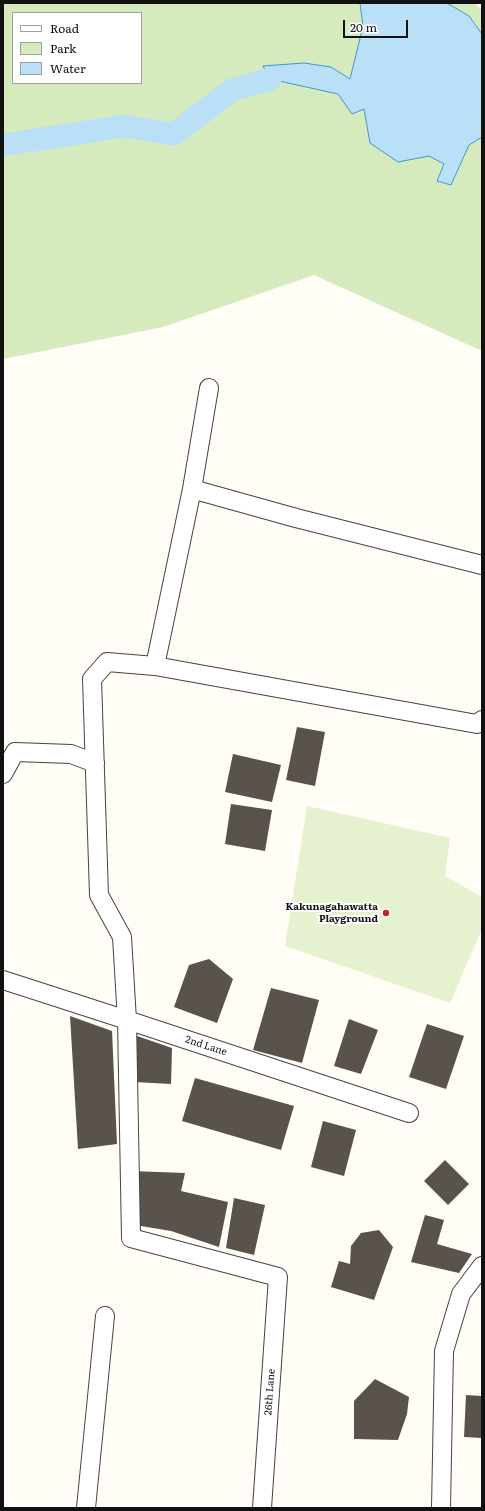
<!DOCTYPE html>
<style>
body{margin:0}
#map{position:relative;width:485px;height:1511px;overflow:hidden;background:#fffdf5;font-family:Literata,serif}
canvas{display:block}
.frame{position:absolute;inset:0;border:4px solid #111;pointer-events:none}
.legend{position:absolute;left:12px;top:12px;width:130px;height:72px;box-sizing:border-box;background:#fff;border:1px solid #a0a0a0;margin:0;padding:5px 7px;list-style:none;font-size:12px;color:#111}
.legend li{display:flex;align-items:center;gap:8px;height:20px}
.legend b{width:20px;border:1px solid #a0a0a0}
.scale{position:absolute;left:343px;top:20px;width:65px;height:18px;box-sizing:border-box;border:2px solid #111;border-top:0;padding-left:5px;font-size:12px;line-height:14px;white-space:nowrap;color:#111;-webkit-text-stroke:3px #fff;paint-order:stroke}
</style>
<div id="map">
<canvas width="485" height="1511"></canvas>
<div class="frame"></div>
<ul class="legend">
<li><b style="height:5px;background:#fff"></b>Road</li>
<li><b style="height:11px;background:#d5ebbd"></b>Park</li>
<li><b style="height:11px;background:#b9e0f7"></b>Water</li>
</ul>
<div class="scale">20 m</div>
</div>
<script>
const ctx = document.querySelector('canvas').getContext('2d');
ctx.lineJoin = 'round';
function fillPath(path, color) { ctx.fillStyle = color; ctx.fill(path, 'evenodd'); }
const shape = rows => new Path2D(rows.map(r => 'M' + r).join(''));
function trace(path, color, width, dash) { ctx.strokeStyle = color; ctx.lineWidth = width; ctx.lineCap = dash ? 'butt' : 'round'; ctx.setLineDash(dash || []); ctx.stroke(path); }
function label(font, color, halo, rows, align = 'center') {
  ctx.font = font + ' Literata,serif'; ctx.lineWidth = 4; ctx.setLineDash([]); ctx.textBaseline = 'middle'; ctx.strokeStyle = halo; ctx.fillStyle = color; for (const [text, x, y, turn = 0] of rows) {
    ctx.save(); ctx.translate(x, y); ctx.rotate((+turn || 0) * Math.PI / 180); ctx.textAlign = isNaN(turn) ? turn : align; if (halo) ctx.strokeText(text, 0, 0); ctx.fillText(text, 0, 0); ctx.restore();
  }
}
fillPath(shape([
 [3,3,360,3,363,26,350,79,331,67,264,66,270,79,338,94,364,109,398,162,429,156,444,164,437,181,451,185,469,145,482,137,482,351,314,275,163,327,3,359],
 [13,13,141,13,141,83,13,83],
 [447,3,474,3,482,9,482,34,469,16]
]), '#d5ebbd');
fillPath(shape([
 [307,806,450,838,445,876,482,897,482,929,450,1003,285,946]
]), '#e6f2cf');
const water = shape([
 [360,3,447,3,469,16,482,34,482,137,469,145,451,185,437,181,444,164,429,156,398,162,370,143,364,109,352,114,338,94,270,79,263,66,304,63,331,67,350,79,363,26,360,3]
]);
fillPath(water, '#b9e0f7');
trace(water, '#3f96cf', 1);
trace(shape([
 [3,145,124,126,174,134,232,90,270,79]
]), '#b9e0f7', 23);
fillPath(shape([
 [297,727,325,732,315,786,286,780],
 [233,754,281,765,272,802,225,792],
 [231,804,272,810,265,851,225,844],
 [209,959,233,979,217,1023,174,1007,189,965],
 [271,988,319,1000,302,1063,253,1050],
 [70,1016,112,1031,117,1144,78,1149],
 [349,1019,378,1030,361,1074,334,1066],
 [427,1024,464,1036,446,1089,409,1077],
 [134,1035,172,1048,171,1084,134,1082],
 [195,1078,294,1106,281,1150,182,1121],
 [323,1121,356,1130,344,1176,311,1167],
 [445,1160,469,1184,448,1205,424,1181],
 [131,1171,185,1173,181,1191,228,1202,219,1247,171,1231,135,1225],
 [234,1198,265,1205,254,1255,226,1248],
 [425,1215,444,1220,437,1244,472,1254,459,1273,411,1262],
 [379,1230,393,1247,374,1300,331,1287,339,1261,350,1264,351,1246,361,1233],
 [375,1379,409,1397,407,1414,398,1440,354,1439,354,1401],
 [466,1395,482,1396,482,1438,464,1437]
]), '#5a524d');
const minor = shape([
 [192,489,209,388],
 [155,666,192,489,296,518,482,565],
 [3,774,15,752,71,754,95,763],
 [3,980,127,1020,409,1113],
 [86,1508,105,1316],
 [262,1508,278,1277,131,1238,127,1020,122,937,99,895,92,679,107,662,155,666,477,724,482,720],
 [441,1508,444,1351,461,1294,482,1266]
]);
trace(minor, '#444', 20);
trace(minor, '#fff', 18);
for (const [x, y, r, color] of [
 [386,913,4,"#c4262e"]
]) { const dot = new Path2D(); dot.arc(x, y, r, 0, 2 * Math.PI); ctx.fillStyle = color; ctx.fill(dot); trace(dot, '#fff', 1.5); }
label('bold 10px', '#111', '#fff', [
 ["Kakunagahawatta",378,907],
 ["Playground",378,919]
], 'right');
label('10px', '#111', '#fff', [
 ["2nd Lane",206,1046,18],
 ["26th Lane",270,1392,-86]
]);
</script>
